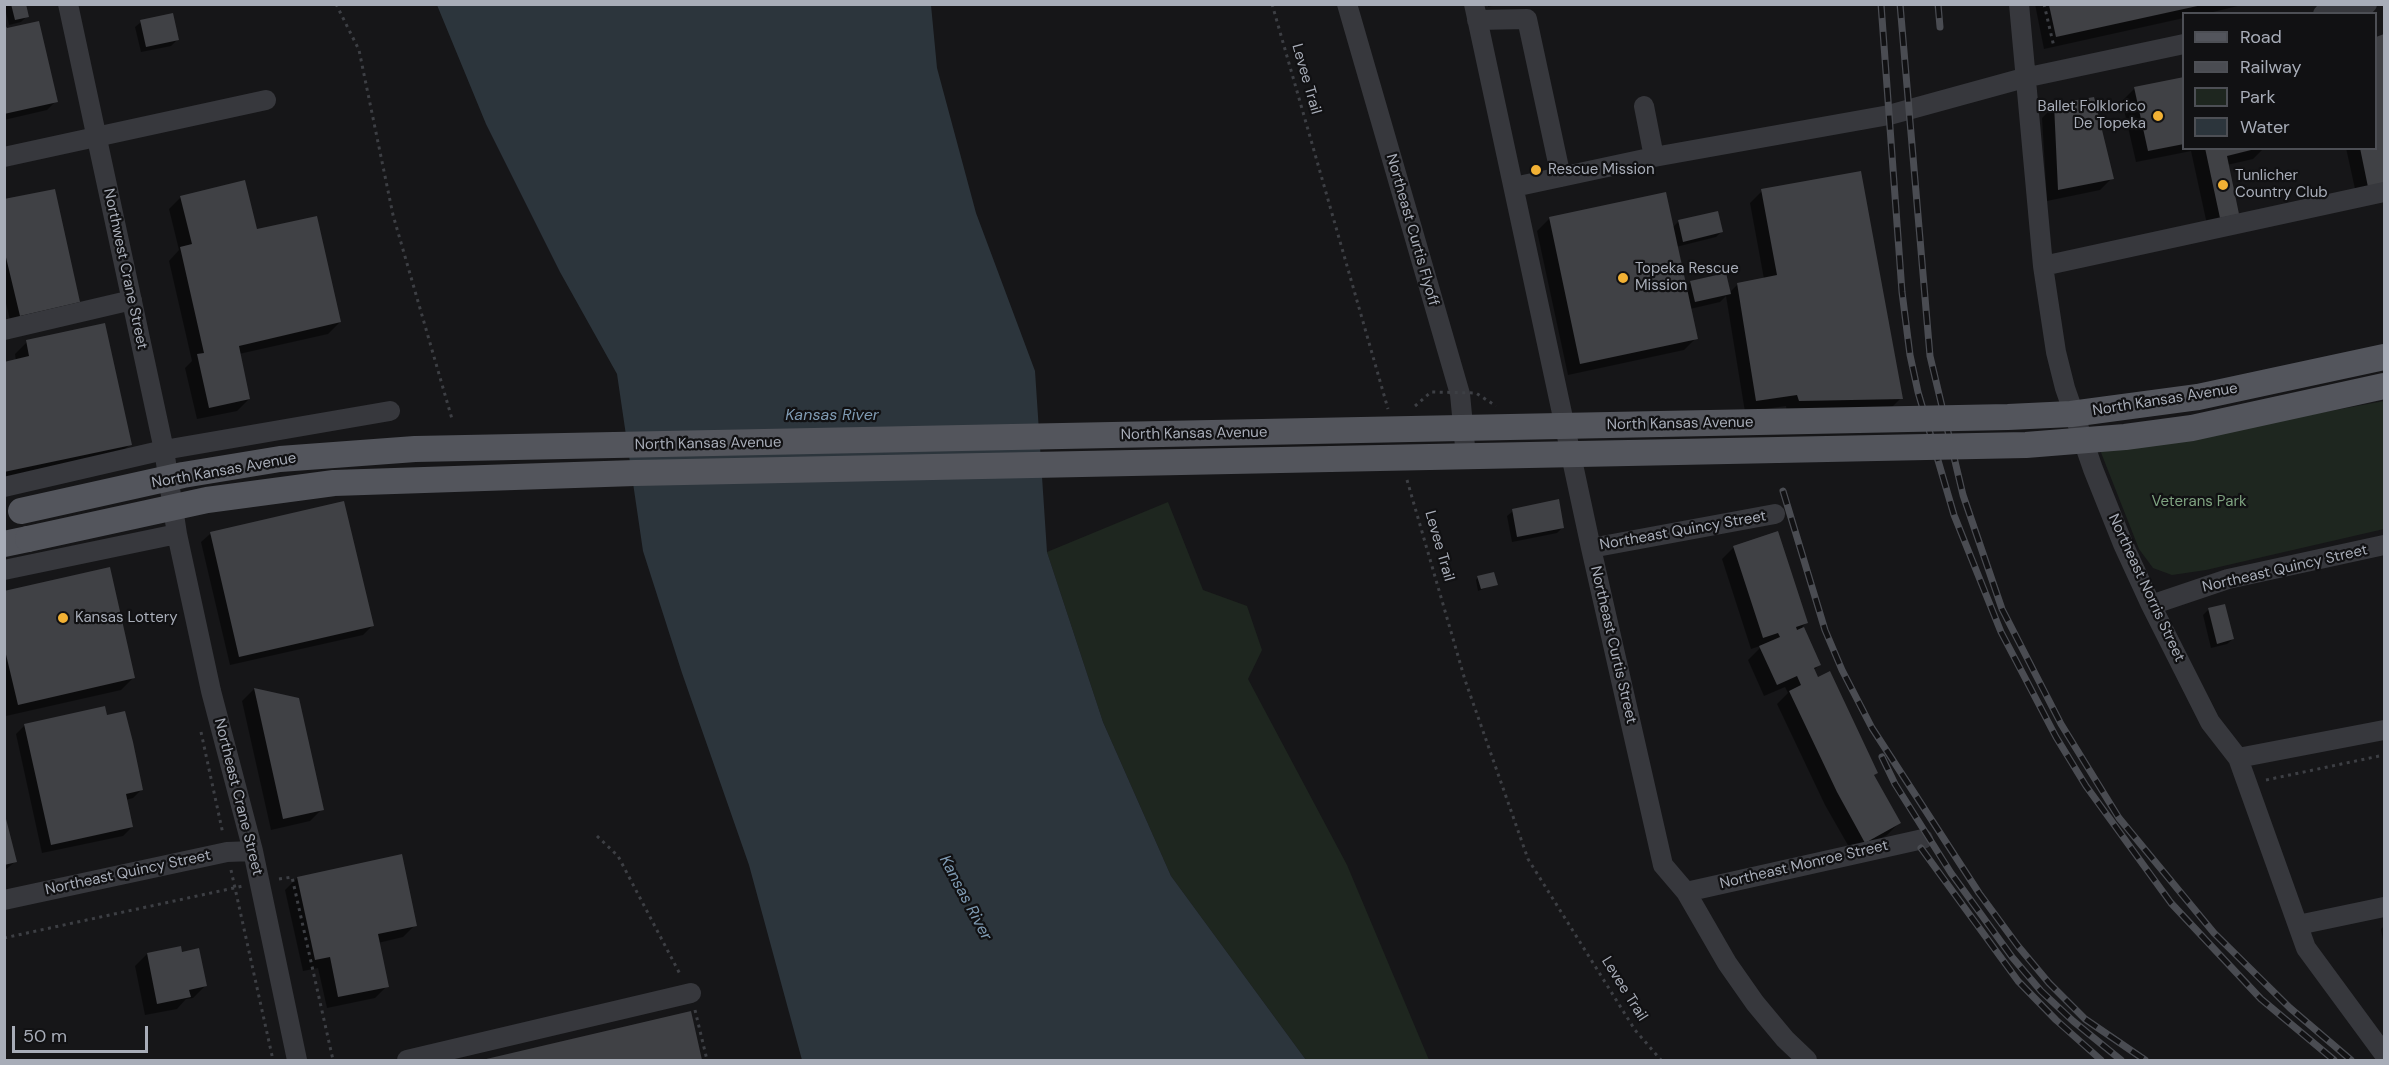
<!DOCTYPE html>
<style>
body{margin:0}
#map{position:relative;width:2389px;height:1065px;overflow:hidden;background:#161618;font-family:"DM Sans",sans-serif}
canvas{display:block}
.frame{position:absolute;inset:0;border:6px solid #a8adb8;pointer-events:none}
.legend{position:absolute;left:2182px;top:12px;width:195px;height:138px;box-sizing:border-box;background:#111113;border:2px solid #4d4f55;margin:0;padding:8px 10px;list-style:none;font-size:18px;color:#a8adb8}
.legend li{display:flex;align-items:center;gap:12px;height:30px}
.legend b{width:30px;border:2px solid #4d4f55}
.scale{position:absolute;left:12px;top:1026px;width:136px;height:27px;box-sizing:border-box;border:3px solid #a8adb8;border-top:0;padding-left:8px;font-size:18px;line-height:21px;white-space:nowrap;color:#a8adb8;-webkit-text-stroke:4px #111113;paint-order:stroke}
</style>
<div id="map">
<canvas width="2389" height="1065"></canvas>
<div class="frame"></div>
<ul class="legend">
<li><b style="height:8px;background:#53555c"></b>Road</li>
<li><b style="height:8px;background:#4a4c52"></b>Railway</li>
<li><b style="height:16px;background:#1e261f"></b>Park</li>
<li><b style="height:16px;background:#2c353c"></b>Water</li>
</ul>
<div class="scale">50 m</div>
</div>
<script>
const ctx = document.querySelector('canvas').getContext('2d');
ctx.lineJoin = 'round';
function fillPath(path, color) { ctx.fillStyle = color; ctx.fill(path, 'evenodd'); }
const shape = rows => new Path2D(rows.map(r => 'M' + r).join(''));
function trace(path, color, width, dash) { ctx.strokeStyle = color; ctx.lineWidth = width; ctx.lineCap = dash ? 'butt' : 'round'; ctx.setLineDash(dash || []); ctx.stroke(path); }
function label(font, color, halo, rows, align = 'center') {
  ctx.font = font + ' "DM Sans",sans-serif'; ctx.lineWidth = 4.5; ctx.setLineDash([]); ctx.textBaseline = 'middle'; ctx.strokeStyle = halo; ctx.fillStyle = color; for (const [text, x, y, turn = 0] of rows) {
    ctx.save(); ctx.translate(x, y); ctx.rotate((+turn || 0) * Math.PI / 180); ctx.textAlign = isNaN(turn) ? turn : align; if (halo) ctx.strokeText(text, 0, 0); ctx.fillText(text, 0, 0); ctx.restore();
  }
}
fillPath(shape([
 [2384,401,2384,529,2206,570,2172,575,2153,568,2139,549,2100,450,2250,426],
 [1168,502,1203,590,1247,606,1262,650,1248,679,1347,865,1429,1060,1306,1060,1171,876,1103,722,1047,552]
]), '#1e261f');
fillPath(shape([
 [437,5,931,5,937,68,976,213,1035,371,1047,552,1103,722,1171,876,1306,1060,802,1060,749,865,682,673,643,551,617,374,560,272,486,124]
]), '#2c353c');
fillPath(shape([
 [4,4,24,4,27,16,21,22,9,25],
 [1488,4,1501,4,1488,7],
 [2035,4,2246,4,2205,14,2184,14,2184,18,2044,49],
 [141,22,177,40,171,46,141,52,135,27],
 [4,26,56,101,47,110,4,120],
 [2384,36,2384,192,2357,198,2346,148,2376,148,2376,38],
 [2184,79,2184,148,2264,148,2253,159,2227,165,2238,213,2208,229,2191,151,2136,162,2122,101,2134,89],
 [2054,106,2112,178,2100,190,2047,201,2042,118],
 [1762,191,1901,398,1889,410,1787,413,1786,406,1745,412,1726,296,1720,302,1690,309,1696,338,1684,350,1568,375,1537,231,1549,219,1672,228,1678,222,1717,212,1722,231,1716,237,1676,247,1685,288,1691,282,1729,293,1738,284,1764,279,1750,203],
 [181,197,256,231,340,322,328,334,239,354,249,399,237,411,197,419,185,368,192,361,169,261,179,250,169,209],
 [4,200,79,302,70,311,11,324,4,295],
 [27,342,130,444,118,456,4,481,4,363,16,361,15,354],
 [1513,511,1563,527,1557,533,1512,542,1507,516],
 [210,534,372,626,363,635,230,665,201,542],
 [1734,547,1806,623,1802,627,1819,665,1813,671,1877,772,1873,776,1899,823,1887,835,1853,854,1825,805,1777,704,1788,693,1785,687,1764,696,1748,660,1763,645,1751,649,1722,559],
 [1478,577,1496,584,1478,591,1476,580],
 [4,592,133,678,121,690,6,716],
 [2209,609,2233,639,2227,644,2211,648,2203,615],
 [254,689,298,700,322,809,310,821,271,830,242,701],
 [106,716,142,789,133,798,126,800,132,827,123,836,42,853,16,734,25,725],
 [4,814,16,861,4,871],
 [297,878,415,925,403,937,378,943,387,986,375,998,327,1008,318,968,303,971,285,890],
 [2384,926,2384,946,2381,929],
 [181,953,205,986,193,998,186,999,177,1009,145,1015,135,966,147,954],
 [690,1013,701,1060,484,1060]
]), '#0007');
fillPath(shape([
 [11,4,26,4,29,17,15,20],
 [2049,5,2202,5,2056,37],
 [173,13,179,40,146,47,140,20],
 [39,21,58,102,4,114,4,23,7,28],
 [2384,34,2384,184,2368,187,2360,148,2376,148,2376,37],
 [2184,77,2184,144,2148,151,2134,87],
 [2094,97,2114,179,2058,190,2054,104],
 [2205,148,2259,148,2227,156,2239,214,2220,218],
 [1861,171,1903,399,1799,401,1797,395,1756,401,1737,283,1777,275,1761,189],
 [245,180,257,229,317,216,341,322,239,346,250,399,209,408,197,354,204,353,180,247,192,244,180,196],
 [55,189,80,302,20,316,4,249,4,199],
 [1666,192,1698,339,1580,364,1549,217],
 [1718,211,1723,232,1683,242,1678,220],
 [1726,273,1731,294,1695,302,1690,281],
 [105,323,132,445,4,472,4,362,29,356,26,340],
 [1559,499,1564,528,1517,537,1512,509],
 [344,501,374,626,239,657,210,532],
 [1778,531,1808,623,1796,627,1797,630,1804,627,1821,665,1814,668,1818,677,1830,671,1878,773,1874,775,1901,823,1865,843,1837,792,1789,691,1801,685,1797,676,1777,685,1759,646,1780,637,1778,633,1763,638,1733,546],
 [110,567,135,678,18,705,4,646,4,591],
 [1494,572,1498,585,1481,589,1477,576],
 [2225,604,2234,639,2217,644,2208,608],
 [254,688,299,698,324,810,283,819],
 [105,706,107,715,125,711,133,742,143,790,126,794,133,827,51,845,24,724],
 [4,811,17,862,4,865],
 [402,854,417,926,378,934,389,987,338,997,330,957,315,960,297,877],
 [181,946,182,952,199,948,207,986,189,990,191,997,157,1004,147,953],
 [691,1011,702,1060,482,1060]
]), '#404145');
trace(shape([
 [336,4,359,50,393,215,452,419],
 [1272,4,1388,409],
 [2044,4,2054,47],
 [1407,480,1465,680,1528,859,1635,1030,1661,1060],
 [201,732,223,834],
 [2266,780,2384,755],
 [597,836,618,856,681,976],
 [231,870,273,1060],
 [279,879,292,877,333,1060],
 [4,938,243,886],
 [695,1010,707,1060]
]), '#3d3f44', 3, [3, 4.5]);
trace(shape([
 [68,4,164,450,177,534,211,691,253,851,297,1060],
 [1347,4,1460,394,1466,457],
 [1474,4,1591,548,1663,865,1686,892,1727,963,1755,1003,1785,1039,1807,1060],
 [2019,4,2043,266,2056,352,2065,388,2093,469,2123,544,2151,605,2210,722,2238,758,2306,948,2384,1054],
 [2323,14,2367,4],
 [1477,20,1527,19,1561,177],
 [1644,106,1654,157],
 [4,157,266,100],
 [1514,187,1654,157,1889,115,2024,78,2184,44],
 [2043,266,2384,192],
 [4,330,132,300],
 [4,487,164,450,390,411],
 [1591,548,1775,514],
 [4,570,177,534],
 [2151,605,2228,579,2384,545],
 [2238,758,2384,730],
 [1686,892,1923,839],
 [4,900,227,852,253,851],
 [2298,925,2384,907],
 [407,1060,691,993]
]), '#37383d', 20);
trace(shape([
 [4,544,28,539]
]), '#53555c', 26);
const rail = shape([
 [1881,4,1902,292,1910,355,1918,392,1954,515,2001,632,2056,737,2086,786,2171,903,2261,999,2334,1060],
 [1900,4,1930,356,1963,495,2002,609,2061,724,2119,818,2214,933,2290,1008,2351,1060],
 [1938,4,1940,27],
 [1783,491,1825,630,1842,670,1872,728,1979,893,2018,946,2049,983,2085,1019,2145,1060],
 [1882,757,1895,784,1951,873,2012,957,2041,991,2073,1021,2121,1060],
 [1921,848,2018,981,2056,1020,2101,1060]
]);
trace(rail, '#4a4c52', 7);
trace(rail, '#111113', 4.5, [14]);
trace(shape([
 [1415,406,1431,392,1476,393,1496,406]
]), '#3d3f44', 3, [3, 4.5]);
trace(shape([
 [21,511,183,475,280,459,415,449,2008,417,2071,414,2198,397,2384,357],
 [28,539,207,500,334,483,635,473,2026,445,2125,437,2192,428,2384,386]
]), '#53555c', 26);
for (const [x, y, r, color] of [
 [2158,116,6,"#f2b134"],
 [1536,170,6,"#f2b134"],
 [2223,185,6,"#f2b134"],
 [1623,278,6,"#f2b134"],
 [63,618,6,"#f2b134"]
]) { const dot = new Path2D(); dot.arc(x, y, r, 0, 2 * Math.PI); ctx.fillStyle = color; ctx.fill(dot); trace(dot, '#111113', 2); }
label('15px', '#a8adb8', '#111113', [
 ["Levee Trail",1306,79,74],
 ["Northeast Curtis Flyoff",1412,230,74],
 ["Northwest Crane Street",125,269,78],
 ["North Kansas Avenue",2165,400,-9],
 ["North Kansas Avenue",1680,424,-1],
 ["North Kansas Avenue",1194,434,-1],
 ["North Kansas Avenue",708,444,-1],
 ["North Kansas Avenue",224,471,-10],
 ["Northeast Quincy Street",1683,531,-10],
 ["Levee Trail",1439,546,74],
 ["Northeast Quincy Street",2285,569,-13],
 ["Northeast Norris Street",2146,588,65],
 ["Northeast Curtis Street",1613,645,77],
 ["Northeast Crane Street",238,797,76],
 ["Northeast Monroe Street",1804,865,-13],
 ["Northeast Quincy Street",128,873,-12],
 ["Levee Trail",1624,989,58]
]);
label('15px', '#a8adb8', '#111113', [
 ["Ballet Folklorico",2146,107,"right"],
 ["De Topeka",2146,124,"right"],
 ["Rescue Mission",1548,170],
 ["Tunlicher",2235,176],
 ["Country Club",2235,193],
 ["Topeka Rescue",1635,269],
 ["Mission",1635,286],
 ["Kansas Lottery",75,618]
], 'left');
label('15px', '#7fa381', '#111113', [
 ["Veterans Park",2199,502]
]);
label('italic 16px', '#7f9bb3', '#111113', [
 ["Kansas River",832,416],
 ["Kansas River",965,898,62]
]);
</script>
